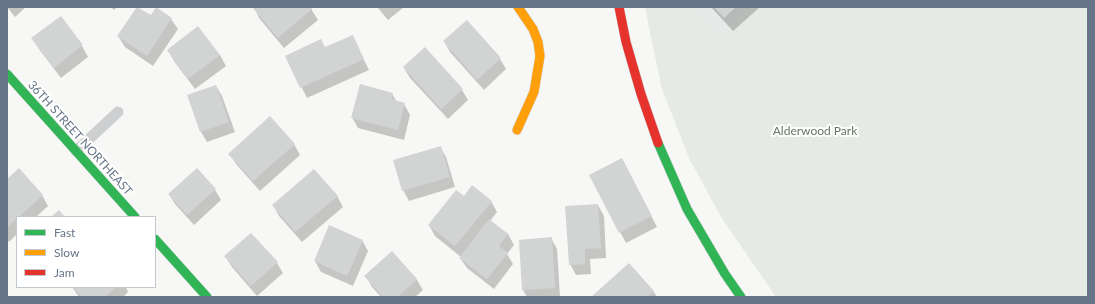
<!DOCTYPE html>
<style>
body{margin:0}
#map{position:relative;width:1095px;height:304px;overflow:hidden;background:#f7f7f6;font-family:Lato,sans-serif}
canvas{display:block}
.frame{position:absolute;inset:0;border:8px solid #667587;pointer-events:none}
.legend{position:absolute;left:16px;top:216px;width:140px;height:72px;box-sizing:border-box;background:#fff;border:1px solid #c2c8cf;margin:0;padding:5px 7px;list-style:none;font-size:12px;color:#667587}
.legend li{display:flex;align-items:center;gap:8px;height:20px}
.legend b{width:20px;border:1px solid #c2c8cf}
</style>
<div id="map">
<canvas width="1095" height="304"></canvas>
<div class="frame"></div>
<ul class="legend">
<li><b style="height:5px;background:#30b455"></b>Fast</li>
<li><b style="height:5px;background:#ff9f0a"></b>Slow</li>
<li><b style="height:5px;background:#e5322d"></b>Jam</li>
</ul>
</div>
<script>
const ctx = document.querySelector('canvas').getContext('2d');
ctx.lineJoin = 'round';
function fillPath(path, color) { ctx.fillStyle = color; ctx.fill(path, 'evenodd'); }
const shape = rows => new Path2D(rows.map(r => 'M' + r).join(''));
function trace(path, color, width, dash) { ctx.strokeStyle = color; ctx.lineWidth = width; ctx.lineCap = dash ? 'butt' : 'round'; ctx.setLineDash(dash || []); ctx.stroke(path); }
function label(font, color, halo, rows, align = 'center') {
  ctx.font = font + ' Lato,sans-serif'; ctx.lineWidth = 4; ctx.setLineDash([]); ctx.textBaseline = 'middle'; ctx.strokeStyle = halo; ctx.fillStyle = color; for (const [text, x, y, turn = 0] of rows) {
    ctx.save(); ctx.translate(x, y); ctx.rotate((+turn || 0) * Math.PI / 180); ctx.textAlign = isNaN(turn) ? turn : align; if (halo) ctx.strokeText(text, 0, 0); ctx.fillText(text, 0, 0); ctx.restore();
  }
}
fillPath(shape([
 [645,7,753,7,662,89]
]), '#e7e9e8');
fillPath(shape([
 [648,7,688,7,720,37,753,7,1088,7,1088,297,776,297,721,217,689,158,662,89,647,17]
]), '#e6eae4');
fillPath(shape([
 [7,7,26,7,15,17],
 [111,7,117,7,114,10],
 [254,7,310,7,318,20,284,48,259,18],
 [377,7,404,7,388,20],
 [711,7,760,7,733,31],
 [151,16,171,19,178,29,153,66,125,47,118,36],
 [61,17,82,46,88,57,61,78,39,49,32,38],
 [352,36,369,70,307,98,286,56,325,48],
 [444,41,500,59,506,69,484,90,450,52],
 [168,50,220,55,226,66,195,89,174,61],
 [404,68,462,90,468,100,448,119,410,78],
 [216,86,222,96,235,132,207,142,201,132],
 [392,94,397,102,404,104,410,115,404,140,358,128,352,117],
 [294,144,300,155,260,191,236,164,230,154],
 [440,147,446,157,455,187,409,201,403,190],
 [627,170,657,227,626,243,590,175],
 [7,180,42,195,48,206,36,217,17,217,17,234,9,242,7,239],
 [215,190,221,200,194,225,175,204,169,194],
 [337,196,343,207,302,242,279,216,273,205],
 [464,197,491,201,497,212,490,221,508,234,514,245,507,254,513,264,494,289,467,268,460,258,461,257,435,236,429,225],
 [598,205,604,216,606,258,590,259,591,274,576,275,570,264],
 [551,238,557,249,560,297,527,297,523,290,520,240],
 [362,240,368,251,353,286,321,272,315,261],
 [392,253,417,280,423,290,415,297,381,297,372,287,366,276],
 [225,256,277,263,283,273,257,296,232,267],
 [72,287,126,287,128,292,123,297,79,297],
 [653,291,657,297,593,297]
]), '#0003');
fillPath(shape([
 [137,7,151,15,156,7,172,18,147,56,117,36],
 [252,7,311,7,312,9,278,38],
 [714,7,736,7,724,18],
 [61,16,83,45,54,68,31,38],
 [467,20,501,58,477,80,443,41],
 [198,26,220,55,188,79,167,50],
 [353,35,364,59,300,88,285,56,321,39,325,47],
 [425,47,463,89,441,109,403,67],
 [360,84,393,93,391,99,405,103,398,130,351,118],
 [216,85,229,122,200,132,187,95],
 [270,116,295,144,253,181,228,154],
 [441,146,450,177,402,191,393,160],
 [622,158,652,216,619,233,589,175],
 [19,168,43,195,19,217,17,217,17,218,7,228,7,179],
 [197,168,216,189,187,215,168,194],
 [314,169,338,196,295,232,272,205],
 [472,185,492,201,455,246,428,225,456,190,464,196],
 [598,204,601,248,585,249,585,264,569,265,565,206],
 [59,210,65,217,51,217],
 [489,219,508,234,499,246,508,253,487,279,459,258],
 [329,225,363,240,347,276,314,261],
 [251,233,278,262,251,286,224,256],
 [552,237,555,288,522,290,519,240],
 [392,251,417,279,398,297,383,297,364,276],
 [629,263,654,291,647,297,591,297],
 [72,287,116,287,105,297,82,297]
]), '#d2d3d3');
const fast = shape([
 [7,74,135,217],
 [658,143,687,209,725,274,741,297],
 [155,239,207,297]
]);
const slow = shape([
 [517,130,534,92,540,56,538,42,533,29,518,7]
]);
const jam = shape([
 [619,7,626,42,641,94,658,143]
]);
trace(fast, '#d2d4d5', 10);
trace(slow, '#d2d4d5', 10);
trace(jam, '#d2d4d5', 10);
trace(shape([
 [76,151,118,112]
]), '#cecfd1', 11);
trace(fast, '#30b455', 9);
trace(slow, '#ff9f0a', 9);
trace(jam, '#e5322d', 9);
label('12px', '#647961', '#fff', [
 ["Alderwood Park",815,131]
]);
label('12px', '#667587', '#fff', [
 ["36TH STREET NORTHEAST",80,138,48]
]);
</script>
